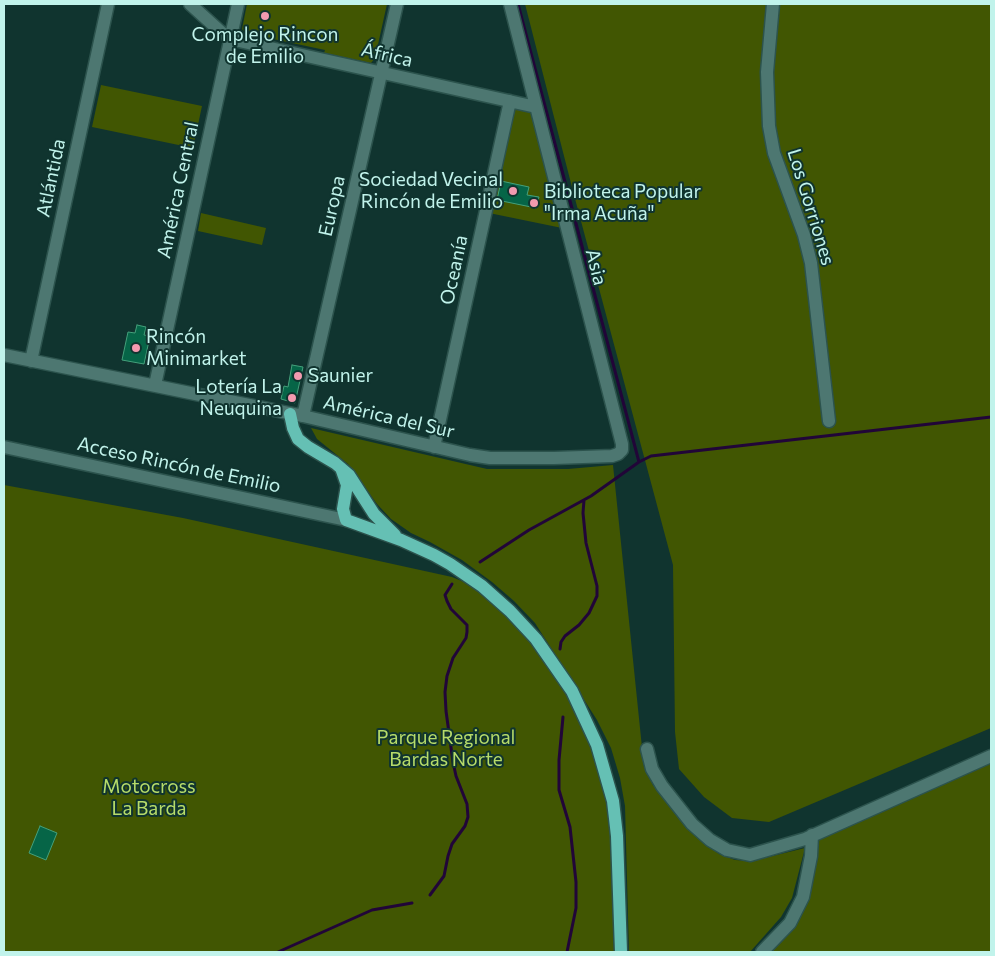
<!DOCTYPE html>
<meta charset="utf-8">
<style>
body{margin:0}
#map{position:relative;width:995px;height:956px;overflow:hidden;background:#10342f;font-family:Commissioner,sans-serif}
canvas{display:block}
.frame{position:absolute;inset:0;border:5px solid #c1f3eb;pointer-events:none}
</style>
<div id="map">
<canvas width="995" height="956"></canvas>
<div class="frame"></div>
</div>
<script>
const ctx = document.querySelector('canvas').getContext('2d');
ctx.lineJoin = 'round';
function fillPath(path, color) { ctx.fillStyle = color; ctx.fill(path, 'evenodd'); }
const shape = rows => new Path2D(rows.map(r => 'M' + r).join(''));
function trace(path, color, width, dash) { ctx.strokeStyle = color; ctx.lineWidth = width; ctx.lineCap = dash ? 'butt' : 'round'; ctx.setLineDash(dash || []); ctx.stroke(path); }
function label(font, color, halo, rows, align = 'center') {
  ctx.font = font + ' Commissioner,sans-serif'; ctx.lineWidth = 4; ctx.setLineDash([]); ctx.textBaseline = 'middle'; ctx.strokeStyle = halo; ctx.fillStyle = color; for (const [text, x, y, turn = 0] of rows) {
    ctx.save(); ctx.translate(x, y); ctx.rotate((+turn || 0) * Math.PI / 180); ctx.textAlign = isNaN(turn) ? turn : align; if (halo) ctx.strokeText(text, 0, 0); ctx.fillText(text, 0, 0); ctx.restore();
  }
}
fillPath(shape([
 [247,4,387,4,375,58,371,63,324,53,325,50,245,33,242,29],
 [525,4,991,4,991,728,769,822,732,818,704,797,679,769,675,732,673,565,574,195],
 [101,85,202,106,193,148,92,127],
 [512,108,531,110,562,228,489,213],
 [201,213,266,228,262,245,198,231],
 [311,428,487,469,568,469,613,465,644,767,653,785,705,843,719,854,735,860,752,861,805,848,792,898,781,917,750,952,629,952,625,806,620,778,611,748,597,720,535,623,514,601,492,582,462,560,430,542,411,533,391,519,377,504,348,464,317,439],
 [4,485,183,518,452,577,469,584,500,610,527,636,563,687,581,719,604,783,611,833,614,952,4,952],
 [991,756,991,952,762,952,790,923,812,835]
]), '#415602');
trace(shape([
 [518,4,639,462],
 [480,562,529,530,591,496,639,462,651,456,991,417],
 [560,649,561,642,565,636,579,625,589,613,597,596,597,586,586,543,583,513,584,500],
 [563,717,559,760,559,790,570,827,576,882,576,908,567,952],
 [430,895,444,876,448,856,452,844,465,826,468,817,467,804,456,776,453,762,446,711,445,692,447,676,453,658,466,638,467,632,467,625,451,609,447,601,445,595,452,584],
 [278,952,372,910,412,903]
]), '#210538', 3);
const building = shape([
 [501,181,529,187,527,195,539,197,536,208,497,200,501,181],
 [137,325,146,327,144,335,150,336,144,364,122,360,128,332,135,333,137,325],
 [292,365,303,367,295,403,281,399,284,386,288,387,292,365],
 [40,826,57,833,46,860,29,853,40,826]
]);
fillPath(building, '#066547');
trace(building, '#44a07b', 1);
const minor = shape([
 [190,4,222,33,231,38,239,41,536,107],
 [773,4,767,72,769,126,774,153,804,235,811,263,829,421],
 [4,355,303,416,470,455,490,458,554,458,612,456,618,454,622,450,622,444,510,4],
 [31,361,108,4],
 [155,385,238,4],
 [303,416,397,4],
 [4,447,346,520],
 [434,447,510,101],
 [647,749,652,769,662,786,692,824,710,840,727,850,750,855,805,839,991,756],
 [762,952,790,923,803,897,811,856,812,835]
]);
const major = shape([
 [290,414,293,428,298,439,308,447,335,463,349,475,374,514,395,535],
 [341,468,347,485,343,509,346,520,401,540,434,555,450,564,482,586,510,611,536,639,572,691,597,745,613,801,617,836,621,952]
]);
trace(minor, '#2c534d', 15);
trace(major, '#2c534d', 15);
trace(minor, '#4d7771', 12);
trace(major, '#65c0b4', 12);
for (const [x, y, r, color] of [
 [265,16,5,"#f29aaf"],
 [513,191,5,"#f29aaf"],
 [534,203,5,"#f29aaf"],
 [136,348,5,"#f29aaf"],
 [298,376,5,"#f29aaf"],
 [292,398,5,"#f29aaf"]
]) { const dot = new Path2D(); dot.arc(x, y, r, 0, 2 * Math.PI); ctx.fillStyle = color; ctx.fill(dot); trace(dot, '#10342f', 2); }
label('19px', '#c1f3eb', '#10342f', [
 ["Complejo Rincon",265,35,"center"],
 ["de Emilio",265,57,"center"],
 ["Sociedad Vecinal",503,180,"right"],
 ["Rincón de Emilio",503,202,"right"],
 ["Biblioteca Popular",544,192],
 ["\"Irma Acuña\"",544,214],
 ["Rincón",146,337],
 ["Minimarket",146,359],
 ["Saunier",308,376],
 ["Lotería La",282,387,"right"],
 ["Neuquina",282,409,"right"]
], 'left');
label('19px', '#c1f3eb', '#10342f', [
 ["África",387,55,13],
 ["Atlántida",51,178,-78],
 ["América Central",178,190,-78],
 ["Europa",332,206,-77],
 ["Los Gorriones",811,207,73],
 ["Asia",596,267,76],
 ["Oceanía",454,270,-78],
 ["América del Sur",389,417,13],
 ["Acceso Rincón de Emilio",179,465,12]
]);
label('19px', '#b6db69', '#10342f', [
 ["Parque Regional",446,738],
 ["Bardas Norte",446,760],
 ["Motocross",149,787],
 ["La Barda",149,809]
]);
</script>
